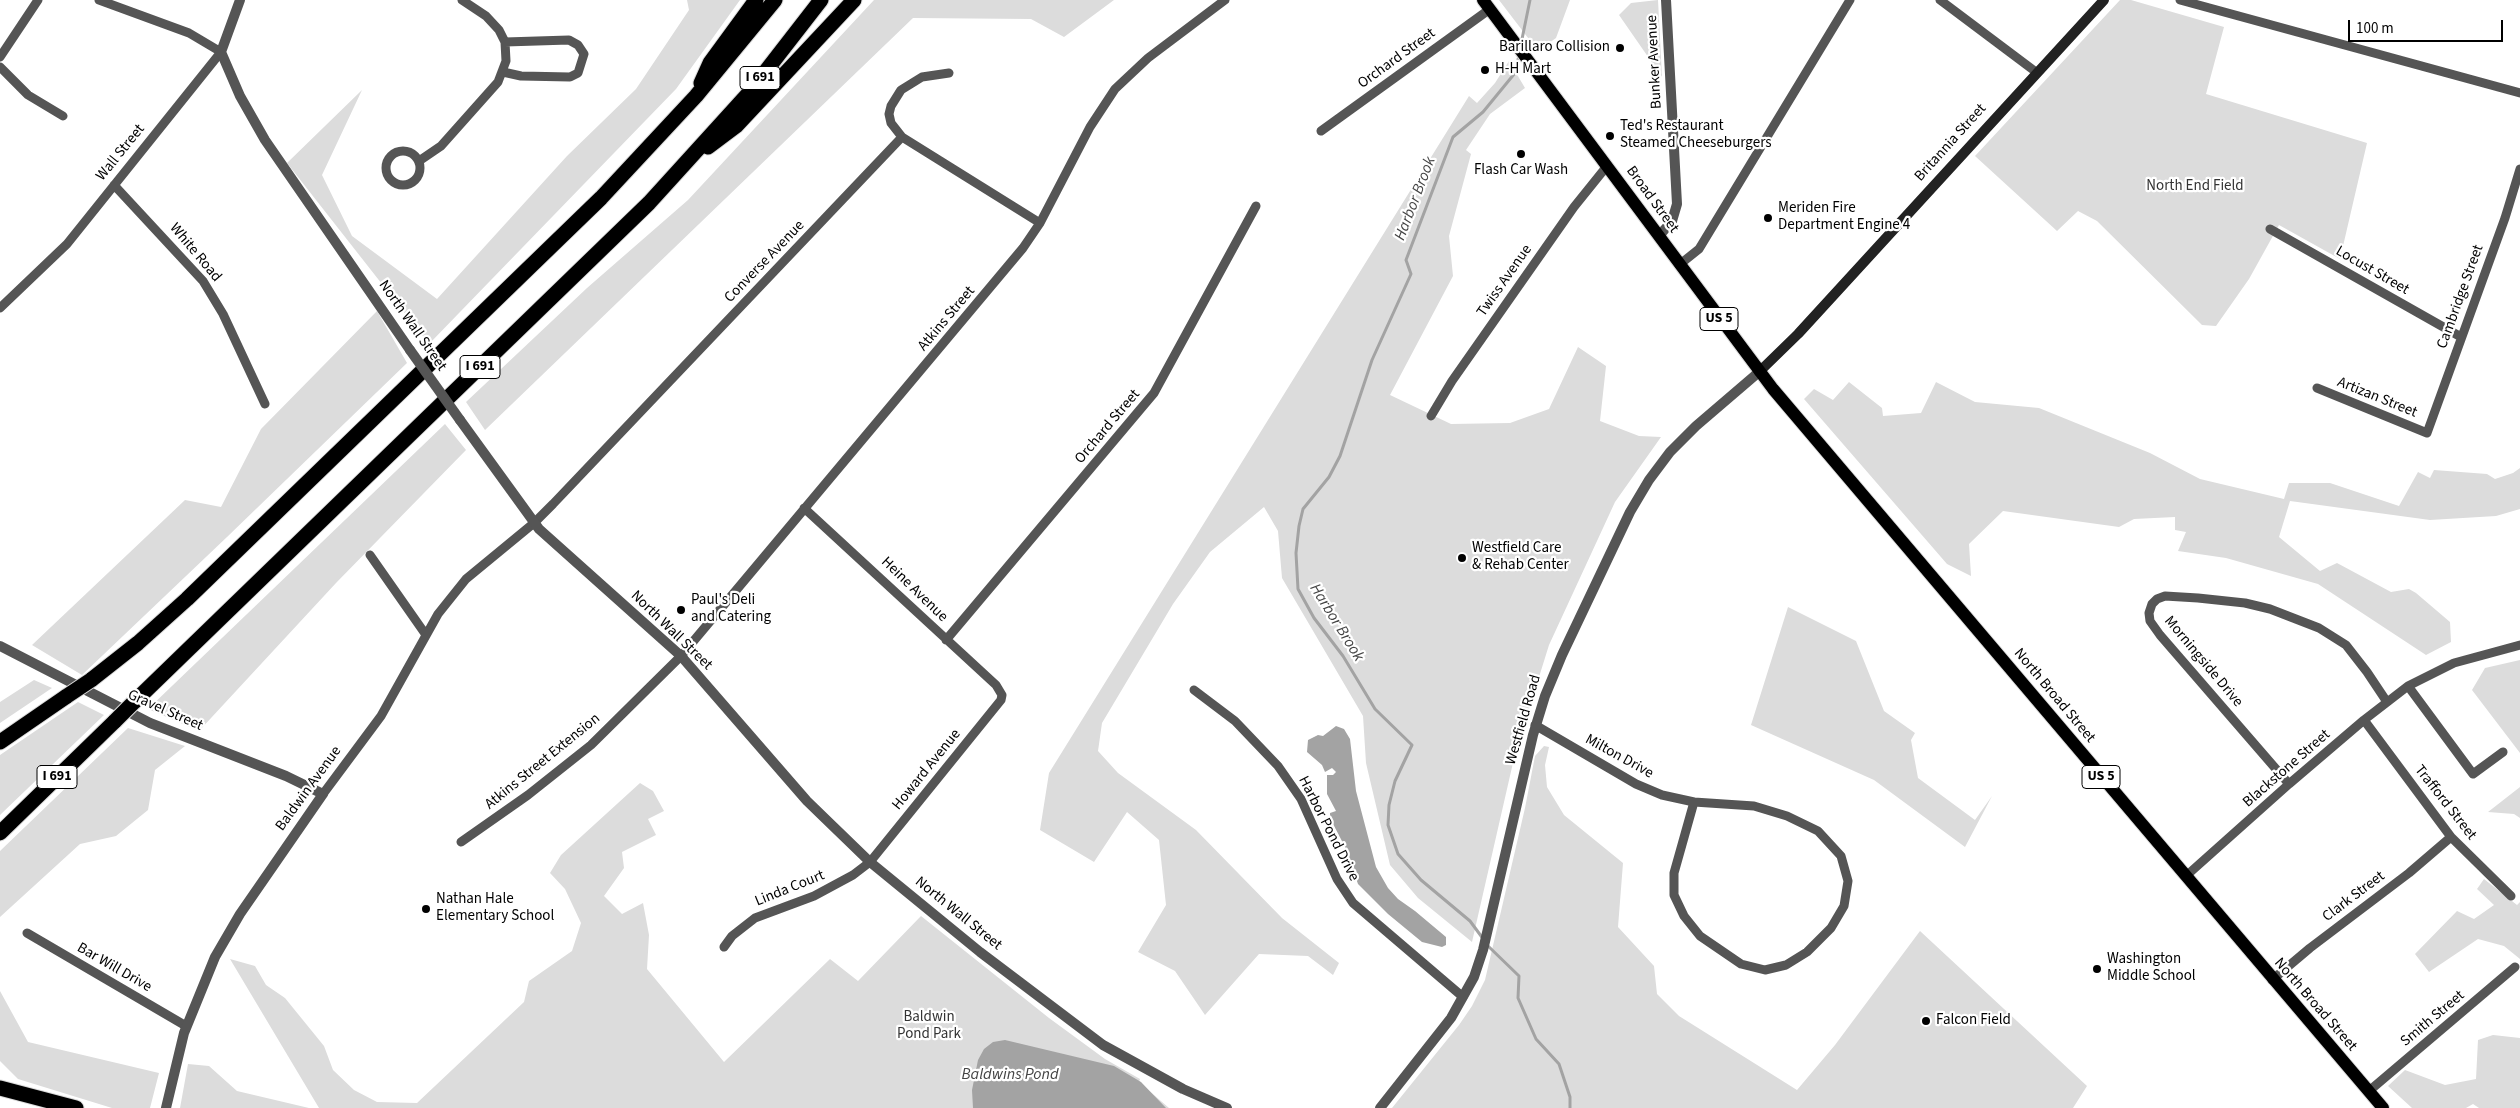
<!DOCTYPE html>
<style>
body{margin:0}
#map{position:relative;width:2520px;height:1108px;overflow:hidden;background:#fff;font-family:"Source Sans 3",sans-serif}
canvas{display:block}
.scale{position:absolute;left:2348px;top:20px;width:155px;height:22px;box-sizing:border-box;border:2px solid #000;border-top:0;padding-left:6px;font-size:15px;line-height:18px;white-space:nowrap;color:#000;-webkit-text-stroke:4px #fff;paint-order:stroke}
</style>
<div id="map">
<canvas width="2520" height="1108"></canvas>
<div class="scale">100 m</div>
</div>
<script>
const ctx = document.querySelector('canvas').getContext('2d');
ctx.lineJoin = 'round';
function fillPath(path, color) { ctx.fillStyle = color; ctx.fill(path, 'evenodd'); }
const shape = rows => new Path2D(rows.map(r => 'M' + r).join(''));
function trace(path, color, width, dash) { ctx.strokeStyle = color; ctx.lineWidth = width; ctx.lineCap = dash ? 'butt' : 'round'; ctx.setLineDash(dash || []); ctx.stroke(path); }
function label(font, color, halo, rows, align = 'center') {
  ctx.font = font + ' "Source Sans 3",sans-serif'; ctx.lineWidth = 4.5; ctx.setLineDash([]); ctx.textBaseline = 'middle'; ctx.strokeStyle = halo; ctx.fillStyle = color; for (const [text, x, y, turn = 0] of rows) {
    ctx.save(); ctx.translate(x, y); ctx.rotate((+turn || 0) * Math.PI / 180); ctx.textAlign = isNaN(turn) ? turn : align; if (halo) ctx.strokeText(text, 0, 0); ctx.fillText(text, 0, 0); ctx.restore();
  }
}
fillPath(shape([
 [687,0,740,0,676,89,429,344,287,163,362,90,322,175,352,236,437,299,567,156,636,89,689,10],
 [874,0,1114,0,1064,37,1031,19,913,18,485,430,466,402,587,288,688,200],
 [1499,0,1570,0,1556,38,1538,51],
 [1658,0,1662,77,1619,15,1631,3],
 [2120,0,2131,0,2224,27,2206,94,2367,143,2340,259,2279,225,2249,279,2216,326,2202,325,2097,221,2078,211,2057,231,1975,156],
 [1509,61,1525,88,1490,114,1466,150,1471,154,1449,236,1453,276,1390,395,1451,424,1510,423,1549,409,1578,347,1606,366,1600,421,1639,436,1661,437,1615,502,1549,645,1515,754,1472,942,1418,898,1390,865,1366,763,1363,716,1282,578,1278,531,1264,507,1210,552,1173,604,1102,723,1098,751,1118,773,1196,830,1282,918,1339,963,1333,975,1308,956,1259,954,1205,1015,1175,971,1138,952,1166,905,1159,840,1127,812,1094,862,1040,830,1049,773,1469,96,1477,103,1495,83],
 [377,311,407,363,227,537,82,675,32,645,185,500,221,507,261,429],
 [1849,382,1882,408,1883,416,1921,413,1936,382,1975,402,2039,408,2150,453,2200,479,2284,499,2289,483,2330,483,2399,506,2418,472,2430,478,2434,470,2487,474,2495,479,2513,473,2520,468,2520,509,2496,516,2430,520,2290,501,2279,537,2320,571,2337,563,2391,592,2409,589,2416,593,2450,622,2451,642,2426,655,2318,584,2226,558,2178,551,2186,532,2175,530,2175,517,2134,519,2119,527,2003,511,1969,544,1971,576,1947,564,1804,399,1814,389,1833,400],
 [445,424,466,450,336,583,199,731,148,709],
 [1788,607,1856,641,1884,711,1915,733,1911,740,1918,778,1975,820,1992,796,1965,847,1874,780,1751,725],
 [2520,660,2520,753,2472,690,2485,668],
 [34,680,52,688,0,723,0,702],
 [78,702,104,715,0,815,0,755],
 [128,728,185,746,155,770,148,810,116,836,80,844,0,917,0,851],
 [1544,746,1549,747,1545,765,1547,787,1564,815,1623,863,1618,927,1654,966,1657,994,1679,1016,1797,1090,1835,1045,1920,931,2087,1086,2073,1108,1392,1108,1459,1025,1472,1006,1485,980,1525,808,1535,756],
 [640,783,653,791,664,811,648,819,656,835,622,852,624,868,604,896,622,914,643,903,649,935,647,969,724,1062,830,959,858,981,921,916,1049,1018,1105,1059,1140,1079,1139,1082,1169,1108,319,1108,230,959,255,966,266,985,285,998,324,1046,333,1070,354,1090,377,1102,417,1103,524,1002,529,981,572,951,581,923,565,889,550,873,561,855],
 [2520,787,2520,818,2514,814,2488,812],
 [2484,879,2517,905,2520,902,2520,959,2504,946,2478,939,2429,972,2415,954,2457,911,2474,919,2494,905,2477,889],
 [0,991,28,1042,159,1073,150,1108,112,1108,18,1079,0,1061],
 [2493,1035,2520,1038,2520,1108,2479,1108,2473,1104,2466,1108,2412,1108,2388,1086,2405,1070,2445,1085,2476,1079,2478,1040],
 [188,1064,209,1066,237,1091,309,1108,180,1108]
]), '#dcdcdc');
fillPath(shape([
 [1336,726,1344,729,1350,739,1356,791,1376,867,1388,888,1398,899,1415,911,1446,937,1446,945,1442,947,1422,942,1388,914,1358,884,1345,847,1330,818,1330,813,1336,811,1327,794,1327,775,1333,775,1336,772,1332,768,1325,772,1322,765,1307,752,1308,740,1318,735,1323,736],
 [1005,1040,1114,1066,1141,1082,1166,1108,973,1108,972,1090,978,1060,984,1049,993,1042]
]), '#a3a3a3');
trace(shape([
 [1521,44,1530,0],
 [1484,940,1470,921,1421,880,1398,854,1388,825,1389,805,1395,781,1412,745,1375,709,1343,656,1314,618,1298,589,1296,553,1299,526,1303,509,1329,477,1340,456,1372,360,1411,274,1406,260,1453,137,1483,112,1515,73,1519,55],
 [1487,945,1519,976,1518,998,1536,1039,1559,1064,1570,1097,1570,1108]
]), '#a3a3a3', 3);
const primary = shape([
 [1483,0,1773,389,2383,1108]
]);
const motorway = shape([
 [701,83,710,63,756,0],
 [708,147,736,126,854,0],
 [91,680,138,643,187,599,601,198,696,96,775,0],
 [134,702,649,203,748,94,821,0],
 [0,742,67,696],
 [0,833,115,721],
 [0,1088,76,1108]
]);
trace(primary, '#dbdbdb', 14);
trace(motorway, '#dbdbdb', 17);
trace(shape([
 [1940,0,2036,72],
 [2180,0,2520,93],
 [0,57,38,0],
 [0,67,28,95,63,116],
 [503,72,521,76,570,77,578,73,584,54,578,45,569,40,505,42],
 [949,73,922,77,901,90,891,106,889,114,891,123,902,137,1040,223],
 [1321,131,1490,9],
 '386 168a17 17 0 1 1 34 0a17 17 0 1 1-34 0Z',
 [419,161,441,146,498,82,506,61,505,42,499,30,486,16,462,0],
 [114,185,203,281,223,314,265,404],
 [2270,229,2461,337],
 [1679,265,1699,249,1850,0],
 [0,308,67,244,221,52,189,33,99,0],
 [2317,388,2427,433,2505,218,2520,169],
 [1431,416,1452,381,1574,207,1607,166],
 [370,555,426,635],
 [946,640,1154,393,1256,206],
 [2408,686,2473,774,2503,752],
 [1194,690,1235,721,1278,766,1301,799,1337,879,1353,903,1463,997],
 [2364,720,2451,837,2511,896],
 [1535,725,1636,784,1662,795,1694,802],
 [2289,784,2160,635,2150,621,2149,613,2152,604,2157,599,2165,596,2198,598,2245,603,2270,609,2319,628,2346,645,2367,672,2387,702],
 [323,794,381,716,438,614,466,579,534,523,553,504,902,137],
 [1694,802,1754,806,1787,816,1818,831,1841,856,1848,881,1844,906,1831,928,1807,952,1786,965,1765,970,1741,964,1700,936,1684,916,1674,895,1674,873,1694,802],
 [461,842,528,795,591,745,681,656,1023,248,1040,223,1090,127,1115,89,1148,58,1225,0],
 [2186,876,2289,784,2364,720,2408,686,2454,663,2520,645],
 [27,933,186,1026],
 [724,947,732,936,755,918,814,896,853,875,870,862,1001,700,1002,695,996,685,804,508],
 [2272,980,2310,948,2409,873,2451,837],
 [2369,1091,2515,967]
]), '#555', 9);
trace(shape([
 [240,0,221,52,240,96,265,140,410,350],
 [1659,236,1672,221,1677,204,1666,0],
 [460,420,539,529,681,656,807,801,870,862,980,952,1103,1045,1183,1089,1227,1108],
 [0,646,150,723,286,776,323,794,240,914,215,957,184,1033,166,1108],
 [1380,1108,1451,1018,1474,977,1483,950,1533,735,1545,696,1562,655,1630,512,1649,480,1670,452,1696,426,1759,372]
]), '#555', 10);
trace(shape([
 [1759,372,1798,334,2104,0]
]), '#222', 10);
trace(primary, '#000', 12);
trace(motorway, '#000', 15);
const motorwayBridge = shape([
 [67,696,91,680],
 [115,721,134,702]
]);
trace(motorwayBridge, '#dbdbdb', 17, []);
trace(shape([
 [410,350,460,420]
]), '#555', 10);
trace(motorwayBridge, '#000', 15);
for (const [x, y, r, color] of [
 [1620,48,5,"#000"],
 [1485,70,5,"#000"],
 [1610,136,5,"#000"],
 [1521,154,5,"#000"],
 [1768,218,5,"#000"],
 [1462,558,5,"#000"],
 [681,610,5,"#000"],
 [426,909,5,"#000"],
 [2097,969,5,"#000"],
 [1926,1021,5,"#000"]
]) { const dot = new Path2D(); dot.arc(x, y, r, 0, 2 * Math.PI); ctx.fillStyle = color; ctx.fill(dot); trace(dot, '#fff', 2); }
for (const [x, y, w] of [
 [760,78,40],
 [1719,319,38],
 [480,367,40],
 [57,777,40],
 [2101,777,38]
]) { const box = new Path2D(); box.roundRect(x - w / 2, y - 11.5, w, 23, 4); ctx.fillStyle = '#fff'; ctx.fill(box); trace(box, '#000', 1); }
label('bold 14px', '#000', null, [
 ["I 691",760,78],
 ["US 5",1719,319],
 ["I 691",480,367],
 ["I 691",57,777],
 ["US 5",2101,777]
]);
label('15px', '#000', '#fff', [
 ["Barillaro Collision",1610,48,"right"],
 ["H-H Mart",1495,70],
 ["Ted's Restaurant",1620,127],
 ["Steamed Cheeseburgers",1620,144],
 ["Flash Car Wash",1521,171,"center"],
 ["Meriden Fire",1778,209],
 ["Department Engine 4",1778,226],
 ["Westfield Care",1472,549],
 ["& Rehab Center",1472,566],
 ["Paul's Deli",691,601],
 ["and Catering",691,618],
 ["Nathan Hale",436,900],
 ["Elementary School",436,917],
 ["Washington",2107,960],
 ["Middle School",2107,977],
 ["Falcon Field",1936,1021]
], 'left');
label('15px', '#000', '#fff', [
 ["Orchard Street",1397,59,-36],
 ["Bunker Avenue",1655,62,-93],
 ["Britannia Street",1951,143,-48],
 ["Wall Street",121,153,-51],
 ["Broad Street",1652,200,54],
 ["White Road",195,253,50],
 ["Converse Avenue",765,262,-46],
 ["Locust Street",2372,271,30],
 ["Twiss Avenue",1505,281,-55],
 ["Cambridge Street",2461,297,-70],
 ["Atkins Street",947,319,-50],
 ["North Wall Street",412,326,55],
 ["Artizan Street",2377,398,22],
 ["Orchard Street",1108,427,-50],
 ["Heine Avenue",914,590,44],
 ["North Wall Street",671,631,44],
 ["Morningside Drive",2203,662,50],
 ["North Broad Street",2054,696,50],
 ["Gravel Street",165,711,24],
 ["Westfield Road",1524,720,-74],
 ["Milton Drive",1619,757,29],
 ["Atkins Street Extension",543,762,-39],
 ["Blackstone Street",2287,769,-41],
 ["Howard Avenue",927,770,-51],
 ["Baldwin Avenue",309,789,-54],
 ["Trafford Street",2445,803,52],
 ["Harbor Pond Drive",1328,829,63],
 ["Linda Court",790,889,-22],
 ["Clark Street",2354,897,-37],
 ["North Wall Street",958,914,39],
 ["Bar Will Drive",114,968,30],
 ["North Broad Street",2315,1005,49],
 ["Smith Street",2433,1019,-40]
]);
label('15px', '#333', '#fff', [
 ["North End Field",2195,187],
 ["Baldwin",929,1018],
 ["Pond Park",929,1035]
]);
label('italic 16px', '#444', '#fff', [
 ["Harbor Brook",1416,199,-69],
 ["Harbor Brook",1336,623,58],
 ["Baldwins Pond",1010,1075]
]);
</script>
